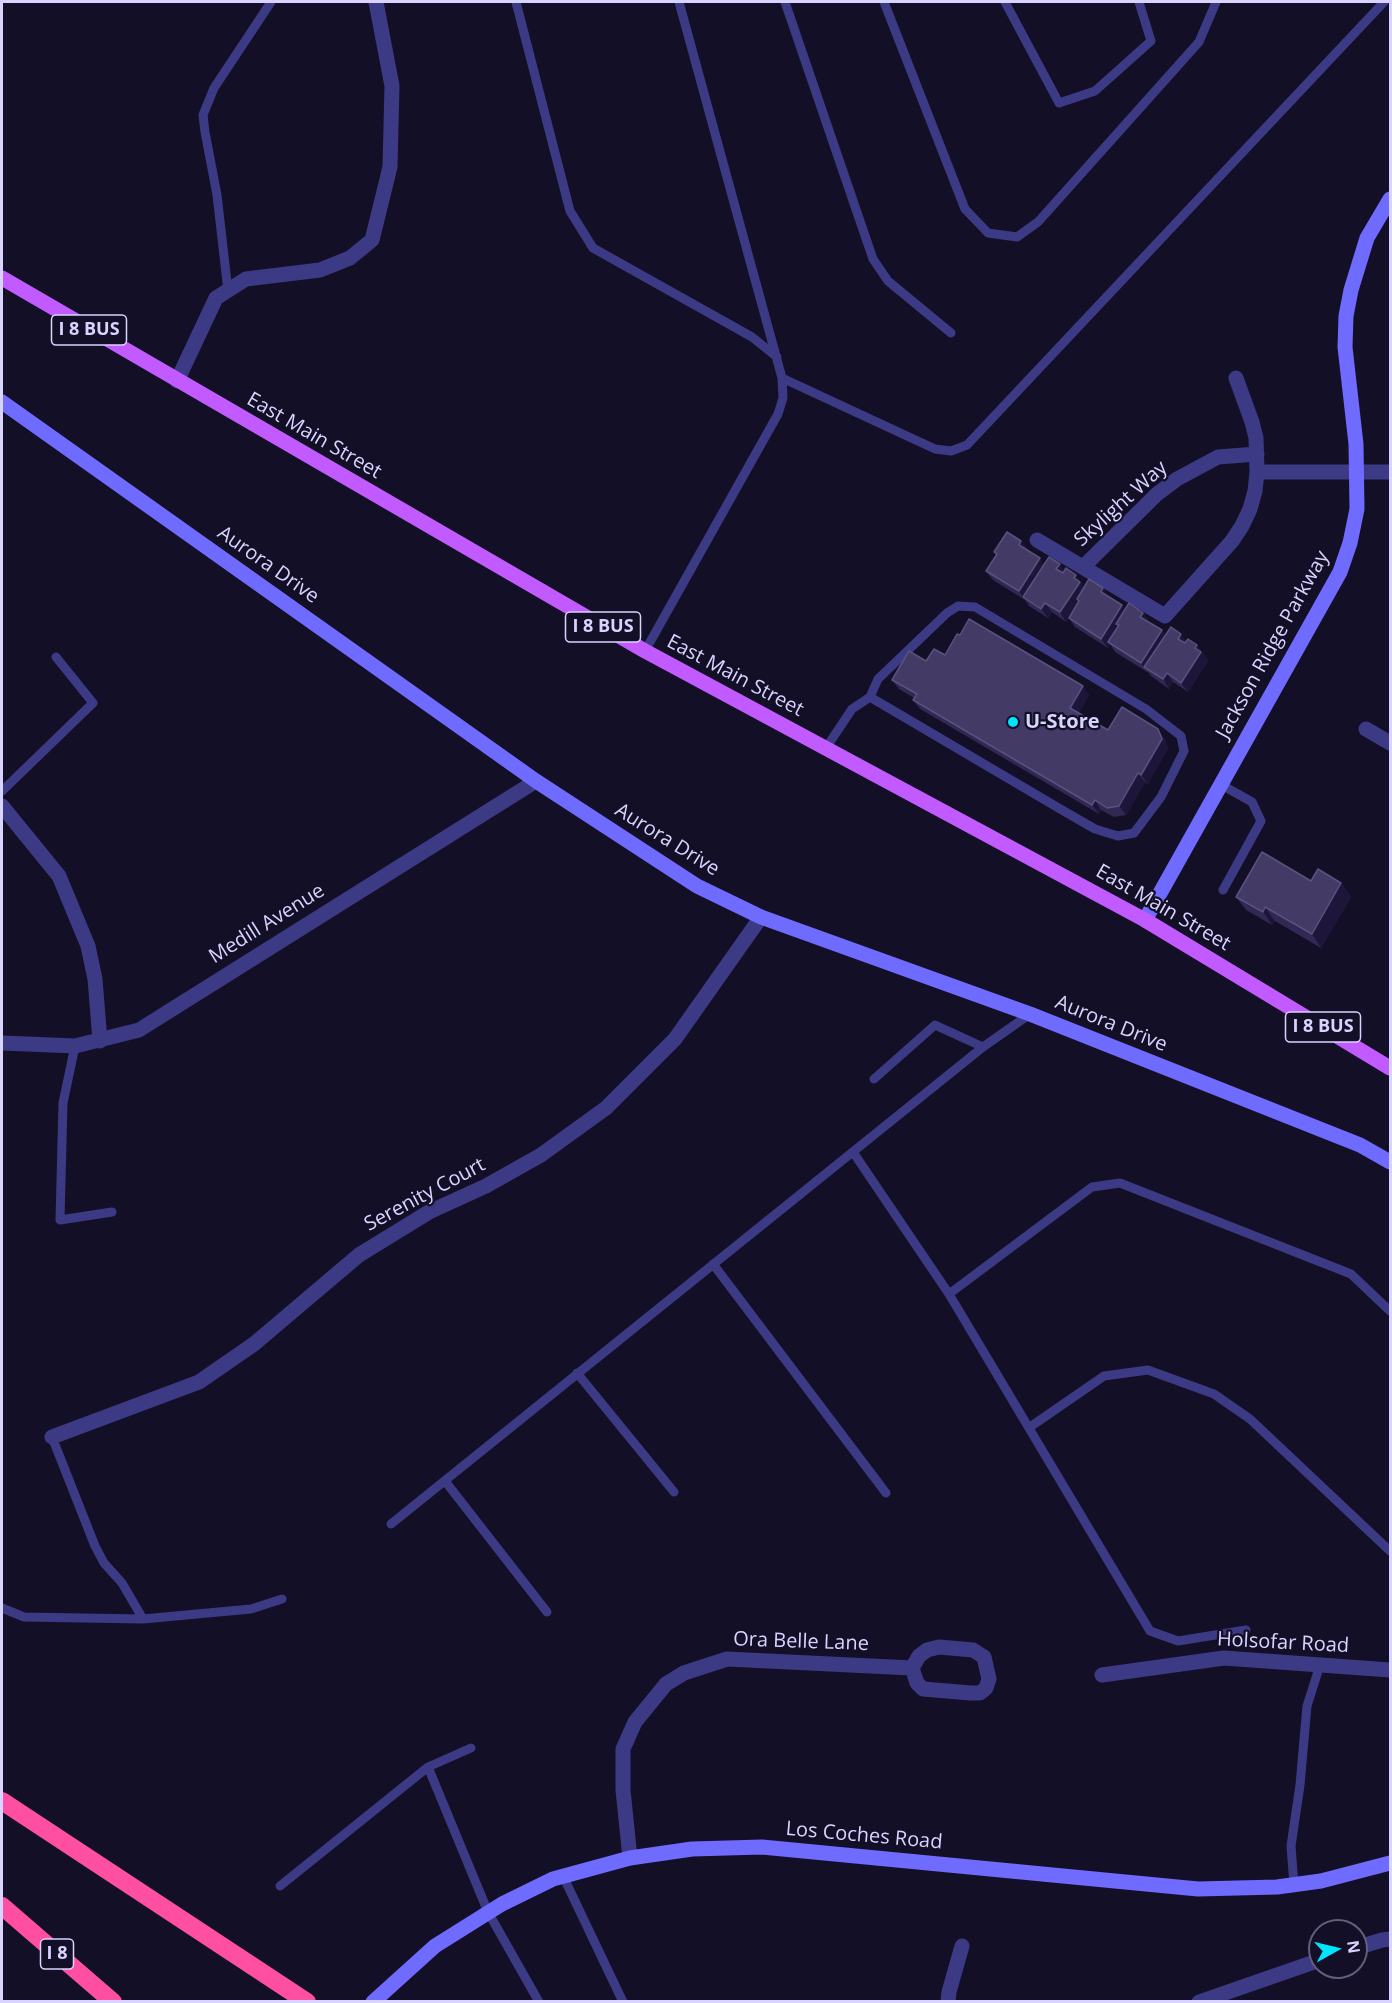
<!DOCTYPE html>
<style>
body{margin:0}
#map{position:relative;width:1392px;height:2003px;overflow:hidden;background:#130f26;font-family:"Open Sans",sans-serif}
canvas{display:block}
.frame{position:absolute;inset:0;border:3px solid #d9d4ff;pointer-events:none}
.north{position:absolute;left:1308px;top:1919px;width:60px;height:60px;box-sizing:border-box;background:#130f26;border:2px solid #625e7d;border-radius:50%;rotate:82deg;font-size:16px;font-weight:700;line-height:24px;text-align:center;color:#d9d4ff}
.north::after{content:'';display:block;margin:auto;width:21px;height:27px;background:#00e5ff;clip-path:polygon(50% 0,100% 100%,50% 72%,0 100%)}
</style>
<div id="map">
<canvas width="1392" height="2003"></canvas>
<div class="frame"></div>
<div class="north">N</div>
</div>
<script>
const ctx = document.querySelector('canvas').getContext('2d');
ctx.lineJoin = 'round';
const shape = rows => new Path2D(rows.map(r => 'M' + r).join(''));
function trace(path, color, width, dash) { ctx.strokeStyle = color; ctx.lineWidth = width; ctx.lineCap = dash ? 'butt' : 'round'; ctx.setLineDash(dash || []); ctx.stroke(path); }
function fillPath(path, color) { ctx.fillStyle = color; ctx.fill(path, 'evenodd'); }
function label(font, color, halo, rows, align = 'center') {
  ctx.font = font + ' "Open Sans",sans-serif'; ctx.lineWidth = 4.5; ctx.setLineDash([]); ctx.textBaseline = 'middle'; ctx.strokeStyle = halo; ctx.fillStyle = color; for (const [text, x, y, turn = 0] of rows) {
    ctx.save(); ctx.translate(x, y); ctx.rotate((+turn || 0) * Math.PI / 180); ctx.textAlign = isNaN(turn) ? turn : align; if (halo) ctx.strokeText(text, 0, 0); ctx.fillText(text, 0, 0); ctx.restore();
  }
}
trace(shape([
 [516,2,570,211,593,248,752,337,777,357],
 [679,2,782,378,935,449,951,451,967,445,1384,2],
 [785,2,873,259,888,281,951,333],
 [884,2,965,209,988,233,1017,237,1038,222,1199,42,1216,2],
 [1005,2,1059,103,1095,91,1151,41,1139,2],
 [228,291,217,195,205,132,203,115,214,88,271,2],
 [645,651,778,414,783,398,782,378],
 [826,748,852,709,870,697,878,679,947,613,958,606,975,607,1146,709,1181,736,1184,751,1161,797,1134,833,1118,836,1095,829,1062,810,870,697],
 [1220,784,1252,802,1261,821,1223,890],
 [2,791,93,703,56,657],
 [75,1046,63,1103,60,1220,112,1212],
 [874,1079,935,1025,983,1047],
 [853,1152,949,1294,1150,1631,1178,1641,1246,1630],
 [713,1264,886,1493],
 [949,1294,1092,1187,1120,1183,1351,1274,1390,1311],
 [577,1373,674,1492],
 [1030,1427,1104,1376,1148,1370,1214,1394,1250,1419,1390,1551],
 [52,1437,95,1546,104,1563,122,1583,143,1619],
 [445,1481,547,1612],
 [391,1524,983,1047,1030,1014],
 [2,1608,24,1617,143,1619,251,1609,282,1599],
 [471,1748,428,1767,488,1912,539,2002],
 [563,1876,623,2002],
 [1294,1885,1291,1846,1300,1785,1307,1706,1320,1665],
 [280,1886,428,1767]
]), '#3d3a85', 9);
trace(shape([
 [177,381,216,298,246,279,320,270,350,258,372,240,390,167,392,86,376,2],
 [1257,472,1390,472],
 [1037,540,1165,616,1232,541,1242,526,1250,509,1255,491,1257,472,1256,438,1252,422,1236,378],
 [1083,567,1157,494,1177,479,1218,457,1257,454],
 [1366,729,1390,743],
 [2,806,59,876,88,946,95,979,100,1041],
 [2,1043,75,1046,139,1030,536,781],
 [52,1437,199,1382,254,1344,359,1255,429,1212,486,1186,541,1155,606,1108,675,1039,761,917],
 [1102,1675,1224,1658,1390,1670],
 [630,1858,623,1790,623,1749,635,1722,666,1684,684,1673,727,1659,912,1668,917,1683,923,1689,971,1693,980,1693,986,1688,989,1679,984,1657,973,1650,939,1647,927,1650,919,1656,912,1668],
 [1356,1948,1382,1940,1390,1939],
 [948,2002,949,1992,962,1946],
 [1199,2002,1320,1960]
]), '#3d3a85', 15);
trace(shape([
 [2,402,536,781,697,886,761,917,1030,1014,1360,1145,1390,1162],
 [1145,920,1340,572,1350,543,1357,509,1356,444,1345,347,1346,316,1351,290,1367,238,1390,199],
 [373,2002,435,1946,502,1904,553,1879,630,1858,692,1849,762,1847,1198,1889,1277,1887,1321,1881,1390,1863]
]), '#6f6bff', 15);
trace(shape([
 [2,278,645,651,1145,920,1390,1068]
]), '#c25bff', 15);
trace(shape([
 [2,1801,307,2002],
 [2,1906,113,2002]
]), '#ff4fa3', 18);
fillPath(shape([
 [1021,541,1028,550,1044,564,1076,575,1084,588,1110,597,1122,605,1125,610,1143,613,1149,622,1165,635,1197,645,1208,661,1188,692,1173,682,1169,689,1151,676,1148,672,1147,672,1115,652,1110,644,1108,648,1075,627,1069,618,1074,609,1066,622,1052,612,1048,618,1029,606,1025,600,993,580,986,571,996,555,994,552],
 [945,655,1089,695,1079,713,1108,730,1158,729,1164,738,1168,748,1148,784,1145,782,1126,815,1114,817,1101,810,1099,814,920,709,913,700,914,698,899,689,892,680,926,661],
 [1311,881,1341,883,1351,897,1321,948,1275,921,1272,925,1246,910,1236,897]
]), '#312854');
fillPath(shape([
 [1021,541,1028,550,1019,545],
 [1040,558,1046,568,1023,597,1025,601,1019,591],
 [1060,564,1066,573,1063,578,1056,569],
 [1076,575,1086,591,1077,599,1079,602,1066,622,1060,612],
 [1103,588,1110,597,1107,601,1101,592],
 [1045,603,1052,612,1048,618,1041,609],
 [1122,605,1128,615,1119,625,1116,624,1120,628,1108,642,1110,644,1108,648,1101,639],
 [1143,613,1149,622,1140,617],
 [1162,630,1168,639,1144,667,1147,672,1141,663],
 [1181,634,1188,643,1185,648,1178,639],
 [1197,645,1208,661,1188,692,1181,683],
 [1167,673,1173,682,1169,689,1163,679],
 [1083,686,1089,695,1077,717,1070,708],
 [1158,729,1164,738,1168,748,1148,784,1141,775],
 [1138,773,1145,782,1126,815,1119,806],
 [1095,800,1101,810,1099,814,1092,805],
 [1341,883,1351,897,1321,948,1312,934],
 [1265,907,1275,921,1272,925,1263,912]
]), '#1d163a');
const building = shape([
 [1007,532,1021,541,1019,545,1040,558,1019,591,986,571,997,554,994,552,1007,532],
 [1049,557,1060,564,1056,569,1063,573,1066,568,1076,575,1074,578,1080,582,1060,612,1045,603,1041,609,1023,597,1049,557],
 [1089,579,1103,588,1101,592,1122,605,1101,639,1069,618,1079,601,1077,599,1089,579],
 [1129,603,1143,613,1140,617,1162,630,1141,663,1108,642,1119,625,1116,624,1129,603],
 [969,619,1083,686,1070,708,1108,730,1122,707,1158,729,1162,739,1141,775,1138,773,1119,806,1107,808,1095,800,1092,805,913,700,917,694,892,680,909,651,926,661,934,649,945,655,957,634,960,635,969,619],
 [1171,627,1181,634,1178,639,1185,643,1188,639,1197,645,1195,648,1201,652,1181,683,1167,673,1163,679,1144,667,1171,627],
 [1262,852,1311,881,1318,869,1341,883,1312,934,1265,907,1263,912,1236,897,1262,852]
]);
fillPath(building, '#433a66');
trace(building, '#5a527e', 1.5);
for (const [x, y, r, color] of [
 [1013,722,6,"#00e5ff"]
]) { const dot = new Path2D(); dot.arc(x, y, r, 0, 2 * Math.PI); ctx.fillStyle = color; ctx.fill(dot); trace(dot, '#130f26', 2); }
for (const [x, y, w] of [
 [89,330,75],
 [603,627,75],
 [1323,1027,75],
 [57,1954,33]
]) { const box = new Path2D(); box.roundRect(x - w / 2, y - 15, w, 30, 4.5); ctx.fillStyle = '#130f26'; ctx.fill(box); trace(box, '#d9d4ff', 1.5); }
label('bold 18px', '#d9d4ff', null, [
 ["I 8 BUS",89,330],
 ["I 8 BUS",603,627],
 ["I 8 BUS",1323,1027],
 ["I 8",57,1954]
]);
label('20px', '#d9d4ff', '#130f26', [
 ["East Main Street",314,436,30],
 ["Skylight Way",1121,504,-42],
 ["Aurora Drive",268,565,35],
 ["Jackson Ridge Parkway",1273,645,-61],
 ["East Main Street",735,676,28],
 ["Aurora Drive",667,840,32],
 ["East Main Street",1163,908,30],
 ["Medill Avenue",267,924,-32],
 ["Aurora Drive",1111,1024,22],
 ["Serenity Court",425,1195,-28],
 ["Ora Belle Lane",801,1642,2],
 ["Holsofar Road",1283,1643,3],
 ["Los Coches Road",864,1836,5]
]);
label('bold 20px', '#d9d4ff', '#130f26', [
 ["U-Store",1025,722]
], 'left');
</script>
